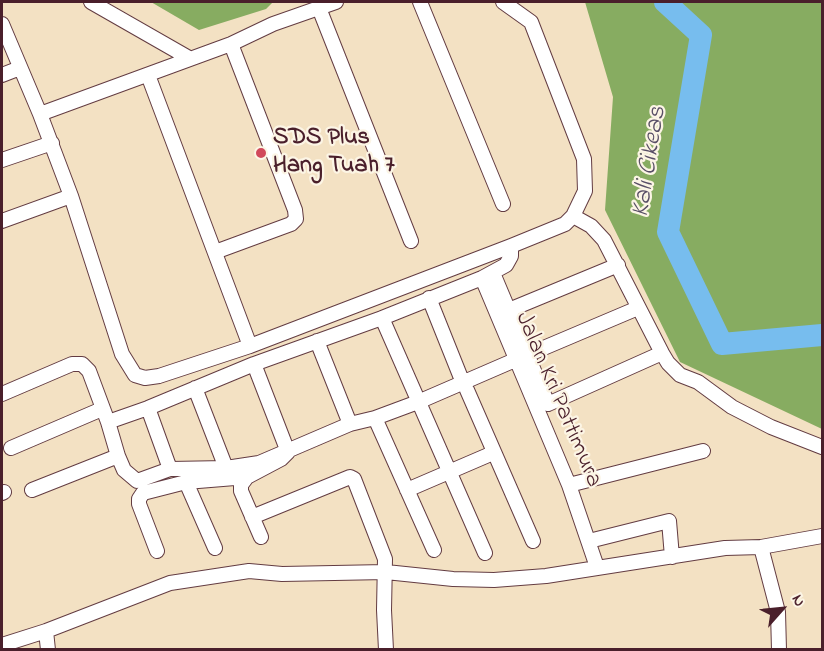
<!DOCTYPE html>
<style>
body{margin:0}
#map{position:relative;width:824px;height:651px;overflow:hidden;background:#f3e1c3;font-family:"Indie Flower",sans-serif}
canvas{display:block}
.frame{position:absolute;inset:0;border:3px solid #4a1f2b;pointer-events:none}
.north{position:absolute;left:752px;top:579px;width:60px;height:60px;-webkit-text-stroke:4px #fcf5e5;paint-order:stroke;rotate:63deg;font-size:16px;font-weight:700;line-height:24px;text-align:center;color:#4a1f2b}
.north::after{content:'';display:block;margin:auto;width:21px;height:27px;background:#4a1f2b;clip-path:polygon(50% 0,100% 100%,50% 72%,0 100%)}
</style>
<div id="map">
<canvas width="824" height="651"></canvas>
<div class="frame"></div>
<div class="north">N</div>
</div>
<script>
const ctx = document.querySelector('canvas').getContext('2d');
ctx.lineJoin = 'round';
function fillPath(path, color) { ctx.fillStyle = color; ctx.fill(path, 'evenodd'); }
const shape = rows => new Path2D(rows.map(r => 'M' + r).join(''));
function trace(path, color, width, dash) { ctx.strokeStyle = color; ctx.lineWidth = width; ctx.lineCap = dash ? 'butt' : 'round'; ctx.setLineDash(dash || []); ctx.stroke(path); }
function label(font, color, halo, rows, align = 'center') {
  ctx.font = font + ' "Indie Flower",sans-serif'; ctx.lineWidth = 4.5; ctx.setLineDash([]); ctx.textBaseline = 'middle'; ctx.strokeStyle = halo; ctx.fillStyle = color; for (const [text, x, y, turn = 0] of rows) {
    ctx.save(); ctx.translate(x, y); ctx.rotate((+turn || 0) * Math.PI / 180); ctx.textAlign = isNaN(turn) ? turn : align; if (halo) ctx.strokeText(text, 0, 0); ctx.fillText(text, 0, 0); ctx.restore();
  }
}
fillPath(shape([
 [151,2,273,2,266,9,199,30],
 [585,2,822,2,822,429,680,362,605,210,613,97]
]), '#87ac61');
trace(shape([
 [665,2,701,35,668,232,722,344,822,335]
]), '#77bdee', 22);
const minor = shape([
 [91,2,189,58],
 [420,2,503,204],
 [319,8,411,241],
 [2,24,40,114,71,196,122,354,135,375,145,378,159,376,250,346,511,246,565,224,573,216,585,191,584,159,531,22,503,2],
 [2,75,20,68],
 [148,75,250,346],
 [40,114,231,44,273,24,336,2],
 [2,160,52,143],
 [573,216,591,226,604,240,662,353,668,363,680,375,698,382,732,407,771,427,822,447],
 [2,221,71,196],
 [215,252,291,224,296,219,295,210,231,44],
 [493,273,548,404,662,353],
 [482,278,569,485,597,567],
 [429,298,463,383],
 [509,310,618,265],
 [382,318,485,553],
 [317,341,350,424],
 [527,355,638,308],
 [254,364,288,452,281,459,247,477,241,485,241,491,261,537],
 [195,388,226,468],
 [467,390,533,541],
 [2,394,72,364,82,364,89,371,108,422,148,408,254,364,382,318,482,278,506,265,511,256,511,246],
 [148,408,170,469],
 [375,418,434,550],
 [108,422,118,456,124,470,137,481,170,469,226,468,259,463,350,424,375,418,418,402,515,360],
 [11,448,102,409],
 [186,482,215,548],
 [569,485,703,451],
 [32,490,118,456],
 [407,490,493,453],
 [2,493,4,492],
 [252,517,350,477,354,479,385,559,384,610,386,650],
 [589,541,669,521,672,557],
 [761,547,778,612,779,650],
 [157,551,139,504,139,499,143,493,186,482,247,477],
 [46,631,48,650],
 [2,645,46,631,170,583,249,571,282,574,386,572,453,579,494,580,546,576,725,548,761,547,822,536]
]);
trace(minor, '#633c42', 16);
trace(minor, '#fff', 14);
for (const [x, y, r, color] of [
 [261,153,6,"#d1495b"]
]) { const dot = new Path2D(); dot.arc(x, y, r, 0, 2 * Math.PI); ctx.fillStyle = color; ctx.fill(dot); trace(dot, '#fcf5e5', 2); }
label('bold 24px', '#4a1f2b', '#fcf5e5', [
 ["SDS Plus",273,139],
 ["Hang Tuah 7",273,167]
], 'left');
label('24px', '#4a1f2b', '#fcf5e5', [
 ["Jalan Kri Pattimura",557,400,67]
]);
label('italic 26px', '#584e66', '#fcf5e5', [
 ["Kali Cikeas",651,162,-81]
]);
</script>
